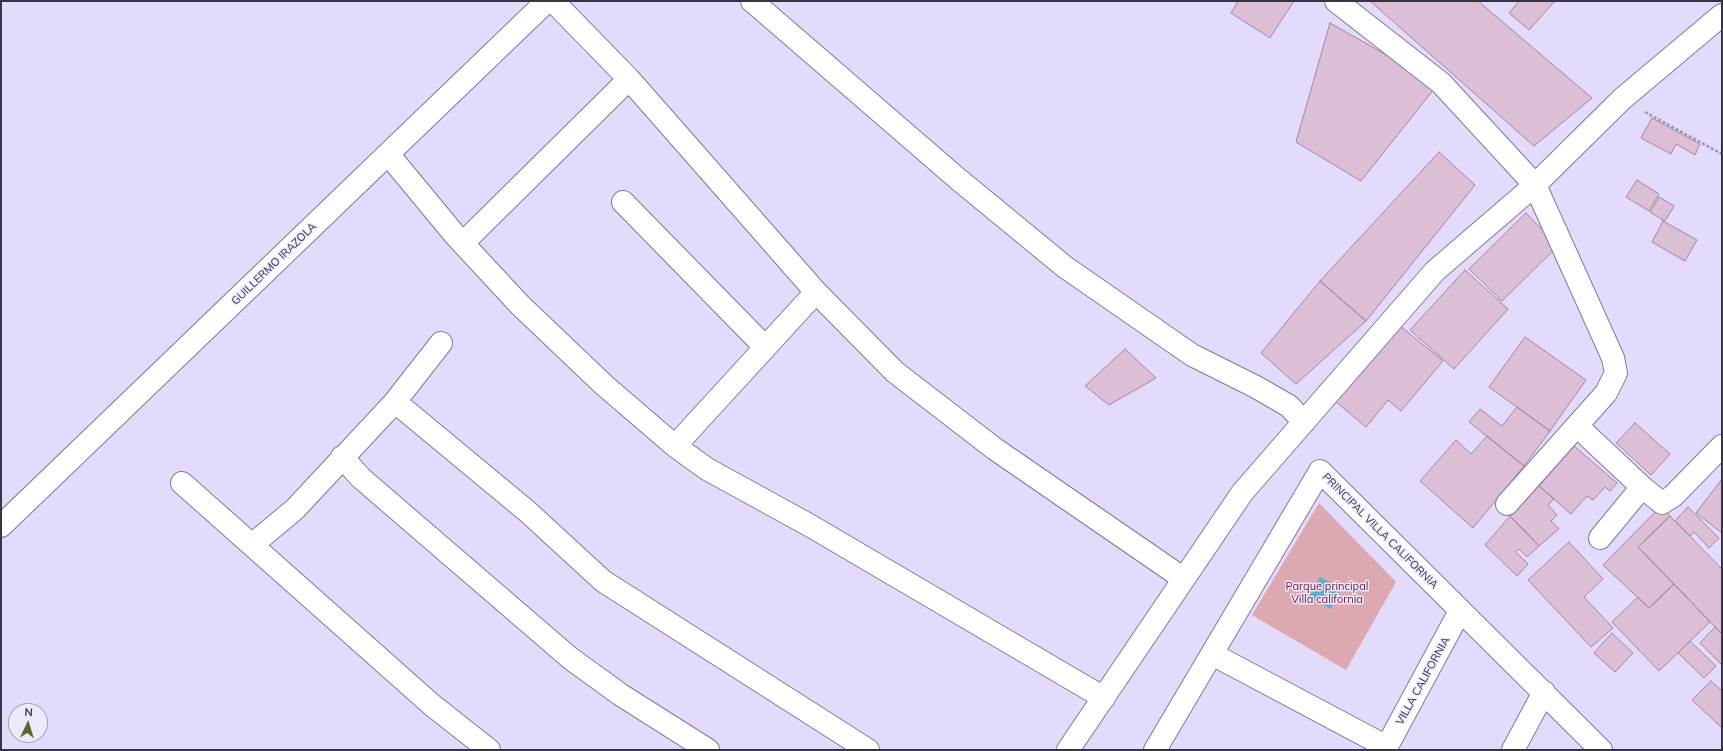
<!DOCTYPE html>
<style>
body{margin:0}
#map{position:relative;width:1723px;height:751px;overflow:hidden;background:#e3dafc;font-family:Mulish,sans-serif}
canvas{display:block}
.frame{position:absolute;inset:0;border:2px solid #383442;pointer-events:none}
.north{position:absolute;left:8px;top:703px;width:40px;height:40px;box-sizing:border-box;background:#efe9fe;border:1px solid #a6a1b3;border-radius:50%;rotate:4deg;font-size:11px;font-weight:700;line-height:16px;text-align:center;color:#383442}
.north::after{content:'';display:block;margin:auto;width:14px;height:18px;background:#60612e;clip-path:polygon(50% 0,100% 100%,50% 72%,0 100%)}
</style>
<div id="map">
<canvas width="1723" height="751"></canvas>
<div class="frame"></div>
<div class="north">N</div>
</div>
<script>
const ctx = document.querySelector('canvas').getContext('2d');
ctx.lineJoin = 'round';
function fillPath(path, color) { ctx.fillStyle = color; ctx.fill(path, 'evenodd'); }
const shape = rows => new Path2D(rows.map(r => 'M' + r).join(''));
function trace(path, color, width, dash) { ctx.strokeStyle = color; ctx.lineWidth = width; ctx.lineCap = dash ? 'butt' : 'round'; ctx.setLineDash(dash || []); ctx.stroke(path); }
function label(font, color, halo, rows, align = 'center') {
  ctx.font = font + ' Mulish,sans-serif'; ctx.lineWidth = 3; ctx.setLineDash([]); ctx.textBaseline = 'middle'; ctx.strokeStyle = halo; ctx.fillStyle = color; for (const [text, x, y, turn = 0] of rows) {
    ctx.save(); ctx.translate(x, y); ctx.rotate((+turn || 0) * Math.PI / 180); ctx.textAlign = isNaN(turn) ? turn : align; if (halo) ctx.strokeText(text, 0, 0); ctx.fillText(text, 0, 0); ctx.restore();
  }
}
fillPath(shape([
 [1319,503,1396,582,1346,670,1252,615]
]), '#dca8b1');
fillPath(shape([
 [1320,577,1341,588,1331,609,1309,597]
]), '#63abcc');
const building = shape([
 [1238,1,1294,1,1270,38,1231,13,1238,1],
 [1370,1,1478,1,1592,98,1534,146,1370,1],
 [1519,1,1555,1,1529,30,1509,13,1519,1],
 [1330,23,1438,84,1361,181,1296,142,1330,23],
 [1652,118,1700,144,1695,155,1676,144,1671,154,1641,138,1652,118],
 [1439,152,1475,185,1366,321,1320,281,1439,152],
 [1637,180,1659,194,1649,211,1626,197,1637,180],
 [1659,197,1674,206,1665,221,1650,212,1659,197],
 [1526,213,1558,246,1502,301,1469,269,1526,213],
 [1663,221,1697,240,1685,261,1652,242,1663,221],
 [1465,270,1508,309,1454,369,1410,330,1465,270],
 [1320,281,1366,321,1296,384,1261,353,1320,281],
 [1399,325,1443,361,1401,411,1388,400,1366,427,1335,401,1399,325],
 [1525,337,1586,380,1550,431,1489,387,1525,337],
 [1125,349,1156,378,1109,405,1085,386,1125,349],
 [1517,407,1550,431,1524,466,1469,422,1480,409,1502,426,1517,407],
 [1635,423,1670,454,1651,475,1616,443,1635,423],
 [1487,436,1524,466,1473,528,1420,481,1456,440,1471,454,1487,436],
 [1574,446,1617,483,1610,491,1605,487,1593,500,1587,496,1571,514,1539,486,1574,446],
 [1722,479,1722,533,1696,513,1722,479],
 [1539,486,1554,499,1548,505,1557,515,1551,521,1559,529,1539,546,1510,516,1539,486],
 [1661,506,1670,516,1638,547,1674,584,1649,608,1603,565,1661,506],
 [1688,507,1719,538,1709,548,1694,532,1690,536,1675,521,1688,507],
 [1510,516,1539,546,1527,557,1519,549,1516,552,1528,564,1517,576,1485,545,1510,516],
 [1670,516,1722,569,1722,634,1638,547,1670,516],
 [1569,542,1603,579,1584,597,1613,628,1591,647,1528,580,1569,542],
 [1674,584,1710,622,1659,671,1612,622,1638,597,1649,608,1674,584],
 [1715,627,1722,634,1722,665,1700,643,1715,627],
 [1612,633,1633,653,1615,672,1594,653,1612,633],
 [1690,641,1716,666,1704,678,1678,653,1690,641],
 [1711,681,1722,691,1722,728,1692,700,1711,681]
]);
fillPath(building, '#dcbed6');
trace(building, '#a2869d', 1);
const minor = shape([
 [553,1,629,79,816,292,895,372,995,449,1184,579],
 [752,1,958,179,1065,267,1192,355,1256,387,1289,406,1304,422],
 [1336,1,1441,83,1535,185,1613,358,1616,373,1606,393,1507,504],
 [388,154,455,235,520,305,604,385,675,446,707,469,809,525,1104,698],
 [623,202,765,347],
 [463,243,629,79],
 [394,403,441,343],
 [1577,426,1642,487,1662,503,1673,496,1722,446],
 [675,446,816,292],
 [342,457,361,478,570,658,621,695,708,750],
 [182,483,432,705,489,750],
 [1,526,547,1],
 [1600,538,1642,487],
 [252,545,295,509,394,403,405,410,528,512,603,581,868,750],
 [1212,654,1387,747],
 [1068,750,1242,493,1435,271,1535,185,1622,99,1722,15],
 [1155,750,1320,471,1601,750],
 [1385,750,1460,611],
 [1513,750,1544,692]
]);
trace(minor, '#827998', 24);
trace(shape([
 [1645,112,1722,154]
]), '#9d96b0', 2.5, [3, 2]);
trace(minor, '#fff', 22);
label('11px', '#383442', '#efe9fe', [
 ["GUILLERMO IRAZOLA",274,264,-44],
 ["PRINCIPAL VILLA CALIFORNIA",1380,531,45],
 ["VILLA CALIFORNIA",1423,681,-61]
]);
label('11px', '#6c1933', '#efe9fe', [
 ["Parque principal",1327,587],
 ["Villa california",1327,600]
]);
</script>
